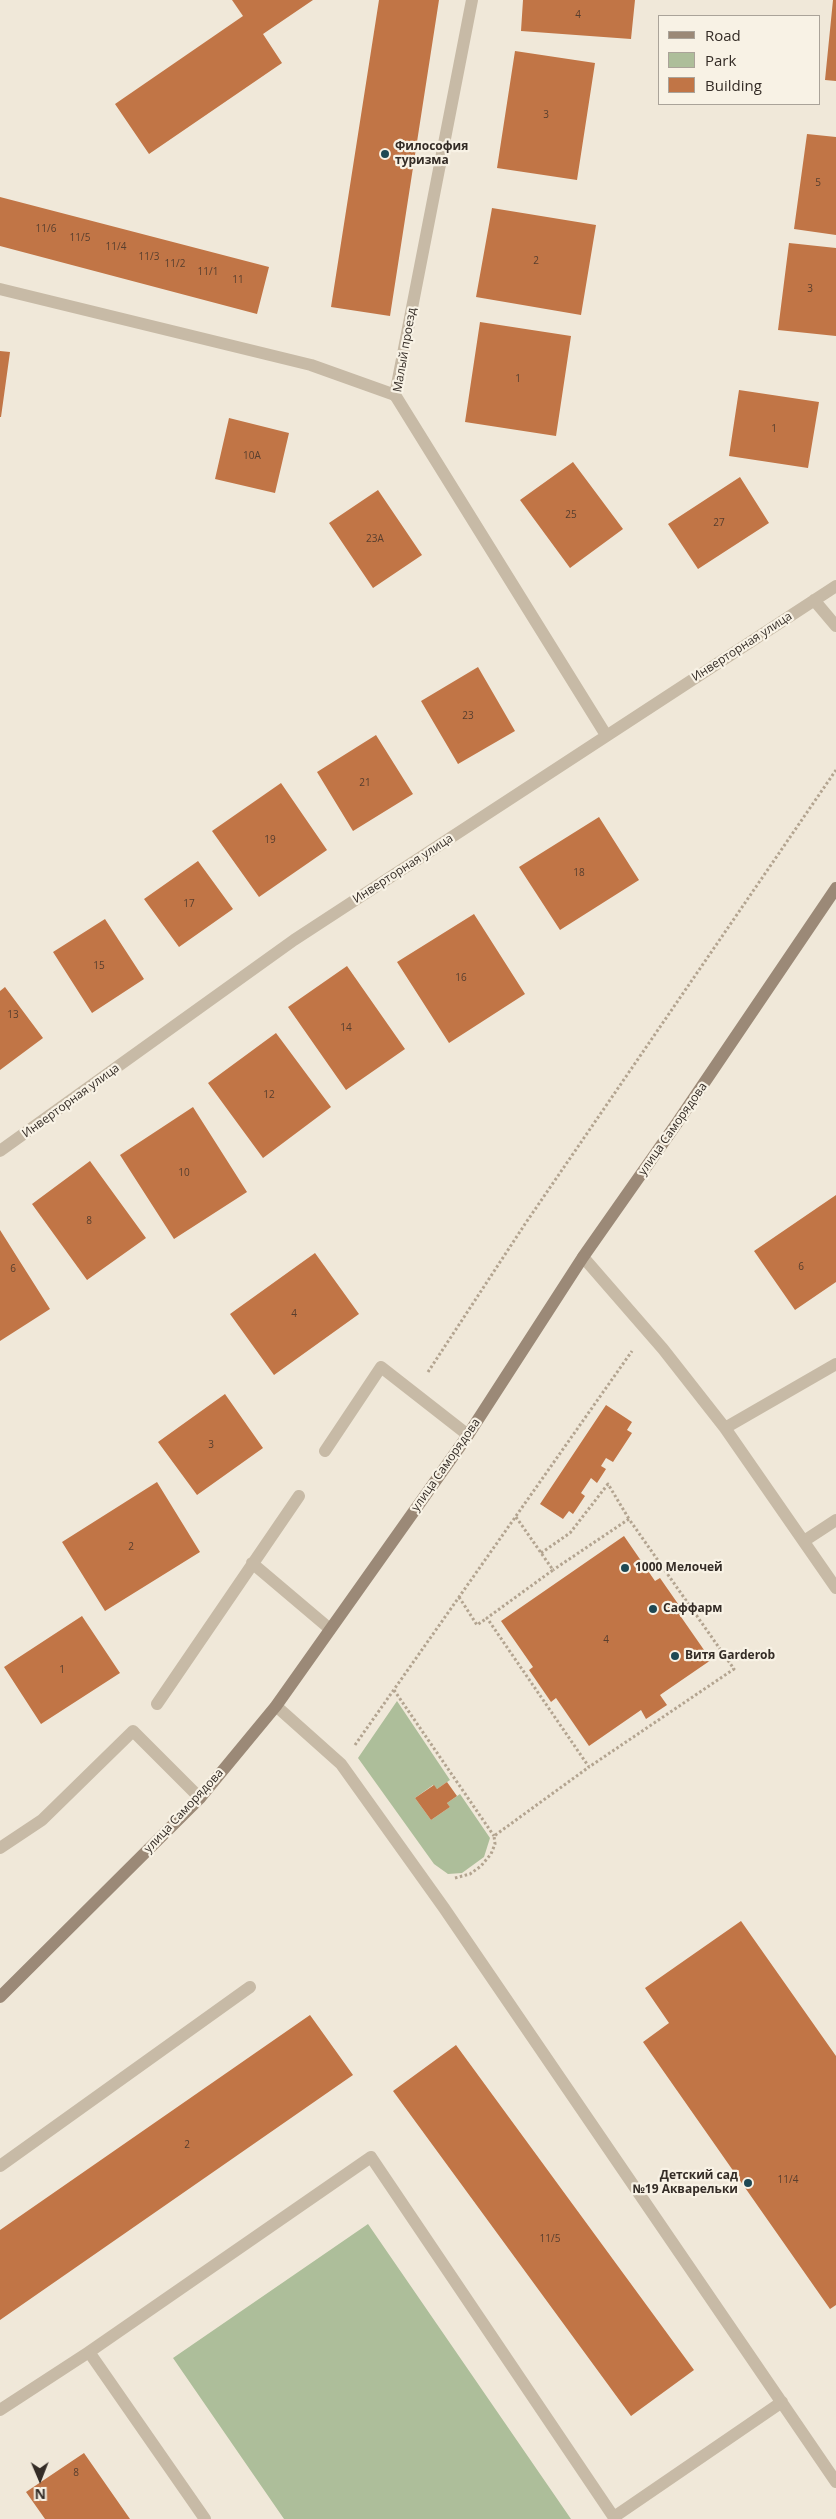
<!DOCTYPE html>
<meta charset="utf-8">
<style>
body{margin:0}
#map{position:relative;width:836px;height:2519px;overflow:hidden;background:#f0e8d9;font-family:"Open Sans",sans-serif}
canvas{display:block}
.legend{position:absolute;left:658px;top:15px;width:162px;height:90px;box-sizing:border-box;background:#f8f2e5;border:1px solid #aaa399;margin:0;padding:6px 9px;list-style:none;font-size:15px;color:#342c26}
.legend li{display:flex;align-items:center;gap:10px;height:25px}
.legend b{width:25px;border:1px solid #aaa399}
.north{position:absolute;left:15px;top:2454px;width:50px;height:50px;-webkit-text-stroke:4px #f8f2e5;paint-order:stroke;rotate:179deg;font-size:14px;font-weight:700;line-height:20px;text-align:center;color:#342c26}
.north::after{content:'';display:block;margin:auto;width:18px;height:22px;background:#342c26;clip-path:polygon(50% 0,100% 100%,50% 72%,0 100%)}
</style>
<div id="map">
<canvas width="836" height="2519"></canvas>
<ul class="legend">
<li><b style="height:6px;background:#9b8977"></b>Road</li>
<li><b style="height:14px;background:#adbe9a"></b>Park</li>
<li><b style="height:14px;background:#c17546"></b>Building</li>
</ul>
<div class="north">N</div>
</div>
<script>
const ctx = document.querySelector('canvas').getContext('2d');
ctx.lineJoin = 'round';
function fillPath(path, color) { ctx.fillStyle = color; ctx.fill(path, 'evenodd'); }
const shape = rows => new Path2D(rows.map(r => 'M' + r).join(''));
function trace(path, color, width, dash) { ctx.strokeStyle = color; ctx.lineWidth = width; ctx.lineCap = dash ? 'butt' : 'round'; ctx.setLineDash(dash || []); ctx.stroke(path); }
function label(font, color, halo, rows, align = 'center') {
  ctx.font = font + ' "Open Sans",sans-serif'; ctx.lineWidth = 4.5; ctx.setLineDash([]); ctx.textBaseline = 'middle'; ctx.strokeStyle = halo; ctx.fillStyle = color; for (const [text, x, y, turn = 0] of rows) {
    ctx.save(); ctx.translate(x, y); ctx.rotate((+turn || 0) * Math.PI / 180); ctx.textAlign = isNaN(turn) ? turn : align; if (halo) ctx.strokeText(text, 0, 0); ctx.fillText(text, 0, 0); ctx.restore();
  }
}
fillPath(shape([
 [397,1701,450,1780,437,1789,433,1785,415,1798,431,1820,450,1807,447,1803,460,1794,490,1838,484,1857,462,1873,448,1874,434,1864,358,1758],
 [368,2224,571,2519,284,2519,173,2358]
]), '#adbe9a');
fillPath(shape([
 [232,0,313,0,263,34,282,63,149,154,115,104,243,16],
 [379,0,439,0,390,316,331,307],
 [523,0,635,0,631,39,521,31],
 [833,0,836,0,836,81,825,80],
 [515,51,595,63,577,180,497,168],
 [807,134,836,137,836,235,794,229],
 [0,197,269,267,257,314,0,246],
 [492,208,596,225,581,315,476,297],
 [789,243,836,248,836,336,778,330],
 [480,322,571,336,556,436,465,422],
 [0,351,10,352,1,417,0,417],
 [739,390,819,402,808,468,729,456],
 [229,418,289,433,275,493,215,479],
 [573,462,623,529,570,568,520,500],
 [740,477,769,523,698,569,668,524],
 [378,490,422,555,373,588,329,523],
 [478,667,515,731,458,764,421,701],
 [376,735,413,794,353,831,317,772],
 [281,783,327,850,259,897,212,831],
 [599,817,639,880,560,930,519,867],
 [198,861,233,909,179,947,144,899],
 [474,914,525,994,449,1043,397,962],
 [105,919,144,979,92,1013,53,952],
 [347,966,405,1049,346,1090,288,1007],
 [5,987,43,1038,0,1070,0,991],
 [276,1033,331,1107,263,1158,208,1083],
 [193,1107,247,1192,174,1239,120,1155],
 [90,1161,146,1238,87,1280,32,1204],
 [836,1195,836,1282,795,1310,754,1251],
 [0,1230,50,1309,0,1341],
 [315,1253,359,1314,274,1375,230,1314],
 [225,1394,263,1448,197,1495,158,1442],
 [606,1405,632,1422,627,1430,632,1433,613,1462,606,1458,601,1466,606,1469,597,1483,591,1478,581,1493,585,1496,573,1514,569,1511,563,1519,540,1504],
 [157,1482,200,1552,105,1611,62,1542],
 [624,1536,655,1581,660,1578,683,1611,679,1614,711,1660,660,1695,667,1705,646,1719,641,1710,589,1746,556,1698,551,1702,529,1670,533,1667,501,1621],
 [82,1616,120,1673,41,1724,4,1667],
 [447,1782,457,1796,447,1803,450,1807,431,1820,415,1798,434,1785,437,1789],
 [741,1921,836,2056,836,2305,830,2309,643,2042,669,2023,645,1988],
 [310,2015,353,2075,0,2320,0,2230],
 [456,2045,694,2370,631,2416,393,2091],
 [84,2453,130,2519,45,2519,26,2492]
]), '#c17546');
trace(shape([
 [428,1372,525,1224,836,770],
 [516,1517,553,1570,487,1618,589,1767,734,1669,629,1519,553,1570],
 [541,1553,570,1533,608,1484,629,1519],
 [459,1597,477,1625,487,1618],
 [394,1690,494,1836],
 [355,1745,632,1351],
 [455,1878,470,1874,481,1866,491,1854,495,1844,494,1836,589,1767]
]), '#b3a490', 3, [2.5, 2.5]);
trace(shape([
 [0,289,311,365,395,395],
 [583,1257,663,1349,725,1428,836,1588],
 [725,1428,836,1364],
 [325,1451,381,1367,468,1435],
 [804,1541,836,1520],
 [252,1563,330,1629],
 [157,1704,299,1496],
 [276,1706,341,1764,444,1908,836,2482],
 [0,1848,42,1820,133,1731,200,1798],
 [0,2166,250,1987],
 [89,2352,205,2519],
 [0,2410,89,2352,371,2157,615,2519],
 [614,2517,782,2402]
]), '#c7baa6', 12);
trace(shape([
 [472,0,395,395,606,735],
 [814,600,836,626],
 [0,1151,294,940,836,586]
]), '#c7baa6', 12);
trace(shape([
 [0,1997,200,1798,276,1706,468,1435,583,1257,677,1123,836,888]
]), '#9b8977', 12);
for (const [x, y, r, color] of [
 [385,154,5,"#1e4853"],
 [625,1568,5,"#1e4853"],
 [653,1609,5,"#1e4853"],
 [675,1656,5,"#1e4853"],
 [748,2183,5,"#1e4853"]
]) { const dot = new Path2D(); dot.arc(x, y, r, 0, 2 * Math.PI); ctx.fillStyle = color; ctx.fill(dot); trace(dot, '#f8f2e5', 2); }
label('10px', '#573e2e', null, [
 ["4",578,15],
 ["3",546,115],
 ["5",818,183],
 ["11/6",46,229],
 ["11/5",80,238],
 ["11/4",116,247],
 ["11/3",149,257],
 ["2",536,261],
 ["11/2",175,264],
 ["11/1",208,272],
 ["11",238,280],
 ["3",810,289],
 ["1",518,379],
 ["1",774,429],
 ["10А",252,456],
 ["25",571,515],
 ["27",719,523],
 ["23А",375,539],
 ["23",468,716],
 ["21",365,783],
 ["19",270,840],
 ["18",579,873],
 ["17",189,904],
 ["15",99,966],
 ["16",461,978],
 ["13",13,1015],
 ["14",346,1028],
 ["12",269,1095],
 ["10",184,1173],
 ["8",89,1221],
 ["6",801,1267],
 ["6",13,1269],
 ["4",294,1314],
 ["3",211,1445],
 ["2",131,1547],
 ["4",606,1640],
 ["1",62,1670],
 ["2",187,2145],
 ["11/4",788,2180],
 ["11/5",550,2239],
 ["8",76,2473]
]);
label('bold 12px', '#342c26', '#f8f2e5', [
 ["Философия",395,147],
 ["туризма",395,161],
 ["1000 Мелочей",635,1568],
 ["Саффарм",663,1609],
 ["Витя Garderob",685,1656],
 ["Детский сад",738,2176,"right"],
 ["№19 Акварельки",738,2190,"right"]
], 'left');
label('12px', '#342c26', '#f8f2e5', [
 ["Малый проезд",405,350,-80],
 ["Инверторная улица",742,647,-33],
 ["Инверторная улица",403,869,-33],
 ["Инверторная улица",71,1101,-36],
 ["улица Саморядова",673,1129,-55],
 ["улица Саморядова",446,1465,-55],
 ["улица Саморядова",184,1811,-47]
]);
</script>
